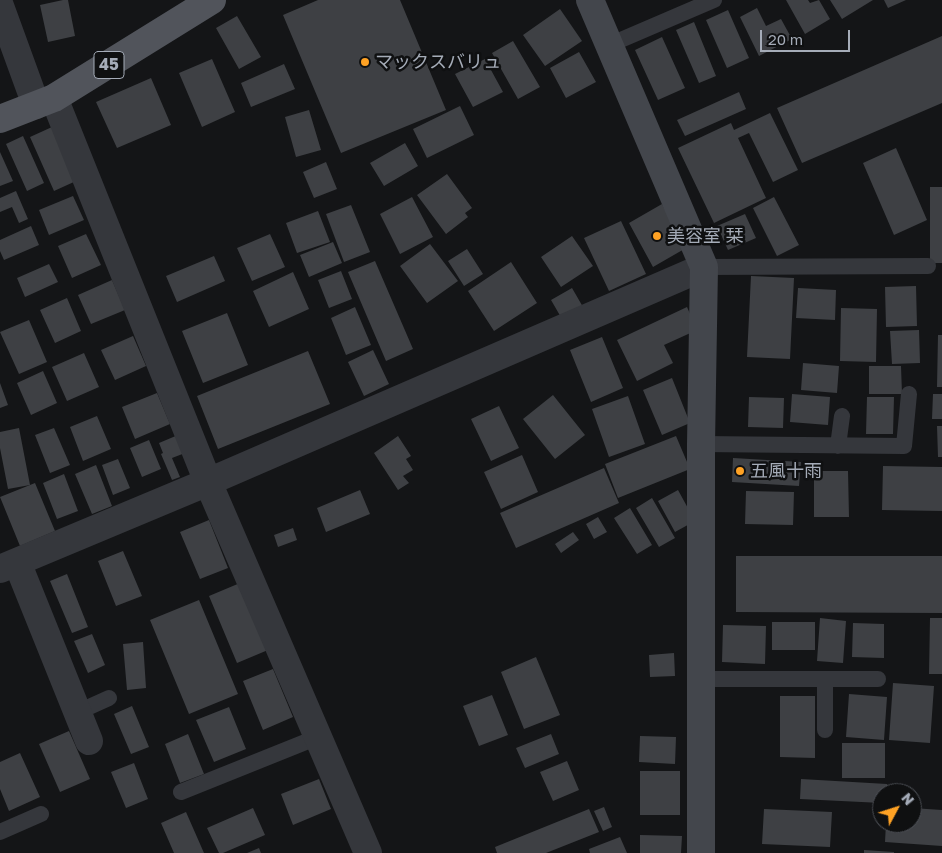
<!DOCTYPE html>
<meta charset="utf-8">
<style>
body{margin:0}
#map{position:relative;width:942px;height:853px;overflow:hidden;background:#141517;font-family:"Golos Text",sans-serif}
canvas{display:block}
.north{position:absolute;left:872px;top:783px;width:50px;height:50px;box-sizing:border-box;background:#0f1011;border:1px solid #4b4e54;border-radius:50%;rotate:50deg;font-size:14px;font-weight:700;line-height:20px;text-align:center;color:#a5acb8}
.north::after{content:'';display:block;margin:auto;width:18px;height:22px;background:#ffa224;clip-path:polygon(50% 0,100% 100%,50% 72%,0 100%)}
.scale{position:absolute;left:760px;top:30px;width:90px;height:22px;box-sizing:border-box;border:2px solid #a5acb8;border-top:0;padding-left:6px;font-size:15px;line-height:18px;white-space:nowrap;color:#a5acb8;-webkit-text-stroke:4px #0f1011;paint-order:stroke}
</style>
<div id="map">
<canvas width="942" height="853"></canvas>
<div class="north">N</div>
<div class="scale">20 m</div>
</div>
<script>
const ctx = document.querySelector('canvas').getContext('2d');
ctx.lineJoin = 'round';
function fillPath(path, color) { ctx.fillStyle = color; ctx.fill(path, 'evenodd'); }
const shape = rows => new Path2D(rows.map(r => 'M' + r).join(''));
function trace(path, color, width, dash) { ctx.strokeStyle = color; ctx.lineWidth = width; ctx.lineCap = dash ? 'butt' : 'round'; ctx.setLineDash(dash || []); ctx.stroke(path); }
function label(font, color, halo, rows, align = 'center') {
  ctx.font = font + ' "Golos Text","Noto Sans JP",sans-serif'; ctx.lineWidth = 5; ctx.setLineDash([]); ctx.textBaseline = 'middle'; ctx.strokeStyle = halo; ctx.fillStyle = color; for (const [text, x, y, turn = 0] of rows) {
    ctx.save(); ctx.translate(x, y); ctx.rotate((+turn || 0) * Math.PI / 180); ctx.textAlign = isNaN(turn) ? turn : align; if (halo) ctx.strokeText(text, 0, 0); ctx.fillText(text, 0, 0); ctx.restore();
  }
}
fillPath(shape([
 [63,0,68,0,75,36,48,42,40,5],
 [318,0,400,0,446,110,341,153,283,15],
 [786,0,808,0,810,3,819,0,830,19,805,34],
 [830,0,873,0,842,19],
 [884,0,906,0,888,8],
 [757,8,766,26,781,19,792,39,759,56,740,17],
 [560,9,582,41,545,66,523,35],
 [728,10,749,58,727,68,706,20],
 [237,16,261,57,239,69,216,28],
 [694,22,716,76,699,83,676,30],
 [942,36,942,103,802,163,777,108],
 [662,37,685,88,658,100,635,50],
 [513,41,540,87,518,99,492,53],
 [579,52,596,82,566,98,550,68],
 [212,59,235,112,202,127,179,73],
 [485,59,503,92,473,107,455,74],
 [284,64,295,89,251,107,241,83],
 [151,78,171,125,117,148,96,102],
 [739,92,746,109,685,136,677,120],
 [460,106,474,135,427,158,413,129],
 [309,110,321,150,296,157,285,117],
 [770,113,798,170,773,182,749,133,738,138,766,198,714,223,678,148,731,123,734,130],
 [52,127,76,181,54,191,30,137],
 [23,136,44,183,27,191,6,144],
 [405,143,418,166,384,186,370,163],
 [896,148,927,220,894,235,863,163],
 [0,152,13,181,0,186],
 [326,162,337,189,314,198,303,172],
 [447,174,472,208,465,213,468,217,446,234,417,195],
 [930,187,942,187,942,263,930,263],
 [16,191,28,219,19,223,12,207,0,212,0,198],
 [73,196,84,220,49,235,39,210],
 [412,197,433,237,400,254,380,214],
 [774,197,799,245,777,256,753,208],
 [662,204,686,248,653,267,629,223],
 [351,205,370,252,344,262,326,214],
 [318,211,330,242,297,253,286,223],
 [745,214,756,238,728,250,717,226],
 [621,221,646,274,609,291,584,238],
 [31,226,39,245,4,260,0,251,0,240],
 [86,234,101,265,72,278,58,246],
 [270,234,285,267,252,281,237,248],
 [572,236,593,266,561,287,541,257],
 [333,242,342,263,309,277,300,255],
 [430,244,458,281,427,303,400,266],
 [467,249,483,274,464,286,448,261],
 [214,256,225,281,177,302,166,276],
 [375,261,413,349,386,361,348,272],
 [511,262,537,303,494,331,468,291],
 [49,264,58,282,25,297,17,278],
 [341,271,352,299,329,308,318,280],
 [293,272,309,309,269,327,253,291],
 [751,276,794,278,790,359,747,357],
 [112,280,125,310,91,324,78,295],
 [916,286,917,326,886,327,885,287],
 [572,288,583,307,562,319,551,300],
 [798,288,836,290,835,320,796,318],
 [67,298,81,331,55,343,40,310],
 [355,307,371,345,346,355,331,318],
 [687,307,697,330,664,345,673,363,637,381,617,340],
 [841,308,877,309,876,362,840,361],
 [227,313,248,365,203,383,182,331],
 [29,320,47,362,19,374,0,332],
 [919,330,920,363,892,364,890,331],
 [938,335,942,335,942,387,937,387],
 [133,336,146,366,115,380,101,350],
 [602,337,623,388,591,402,570,350],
 [373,350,389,384,364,396,348,362],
 [308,351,330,404,218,449,197,396],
 [84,353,99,387,67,401,52,367],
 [803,363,839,366,837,393,801,390],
 [869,366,901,366,902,394,869,394],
 [43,371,57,403,31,415,17,383],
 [672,378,690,423,662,435,643,390],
 [0,383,8,405,0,408],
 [157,393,170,424,135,439,122,407],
 [792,394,830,397,828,425,790,422],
 [933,394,942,394,942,419,932,419],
 [553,395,585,435,555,459,523,419],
 [628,396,645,444,609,457,592,409],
 [749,397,784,398,783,428,748,427],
 [867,397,894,397,893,434,866,434],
 [499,406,519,448,491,461,471,419],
 [97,416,111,449,83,461,70,427],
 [937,426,942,426,942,457,938,457],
 [19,428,30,485,8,489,0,448,0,432],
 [54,428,70,465,50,473,35,435],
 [178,435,185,453,172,458,180,477,172,480,161,454,163,453,159,443],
 [398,436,411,456,406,459,413,470,403,476,409,483,398,490,374,453],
 [676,436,690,469,618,498,605,464],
 [149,440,161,469,142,477,130,448],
 [522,455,538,492,501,509,484,472],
 [733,458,801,462,799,486,732,482],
 [118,459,130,488,113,495,102,465],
 [96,465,112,506,92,514,75,474],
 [883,466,942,467,942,511,882,510],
 [604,468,619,503,516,548,500,513],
 [814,471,848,471,849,517,814,517],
 [64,474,78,511,57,519,43,483],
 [35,483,55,531,20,546,0,497],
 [360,490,370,514,326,532,317,508],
 [678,490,695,521,675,532,658,501],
 [746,491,794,492,793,525,745,524],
 [652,498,675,538,659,547,636,508],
 [630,508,652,545,637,554,614,518],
 [598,517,607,532,594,539,586,524],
 [209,520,228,568,200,579,180,532],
 [293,528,297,540,278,547,274,535],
 [573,532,579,540,561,553,555,544],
 [123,551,142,596,116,606,98,561],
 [736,556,942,556,942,613,736,612],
 [67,574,88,627,72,633,50,581],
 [240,583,268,650,237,663,209,596],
 [199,600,238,694,189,714,150,620],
 [820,618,846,621,843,663,817,661],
 [930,618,942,618,942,674,929,674],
 [772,622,815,622,815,650,772,650],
 [853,623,884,624,884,658,852,657],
 [723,625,766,626,765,664,722,662],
 [92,634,105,665,88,673,74,641],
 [143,642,146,688,127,690,123,644],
 [674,653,675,676,650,677,649,655],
 [536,657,560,715,524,729,501,672],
 [273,669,293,717,263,730,243,681],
 [893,683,934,686,930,743,889,740],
 [849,694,887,697,884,740,846,737],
 [492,695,508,735,479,746,463,706],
 [780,696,815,696,815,758,780,757],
 [132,706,149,747,131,754,114,714],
 [229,707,246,749,214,762,196,720],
 [69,731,90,779,60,792,39,744],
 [188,734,204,774,180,783,165,744],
 [551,734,559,754,525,768,516,748],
 [640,736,676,737,675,764,639,762],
 [842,743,885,743,885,778,842,778],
 [20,753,40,797,9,811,0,789,0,762],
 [567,761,579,790,553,801,540,772],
 [134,763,148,799,126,808,111,772],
 [640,771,680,771,680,815,640,815],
 [319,779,331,809,293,825,281,794],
 [801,779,887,784,887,793,882,793,882,803,800,799],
 [604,807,612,827,603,831,594,811],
 [253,808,265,835,223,853,219,853,207,828],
 [912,808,942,810,942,846,885,842,886,823,912,823],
 [589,809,599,832,546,853,497,853,495,847],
 [764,809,832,812,830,847,762,844],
 [186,812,204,853,174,853,161,823],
 [640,835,682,836,681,853,640,853],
 [620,837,627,853,590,853,589,849],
 [259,848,261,853,247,853],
 [864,850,894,852,894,853,864,853]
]), '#3e4044');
trace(shape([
 [609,45,714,0],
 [704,267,928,266],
 [701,444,904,446,909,394],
 [838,446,842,416],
 [702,679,878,679],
 [78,712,109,698],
 [825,730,825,679],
 [181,792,318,737],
 [0,832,41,814]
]), '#35373c', 16);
trace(shape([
 [0,6,36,105],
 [54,98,208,482,704,267],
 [17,562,89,741],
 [0,569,208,482,368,853]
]), '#35373c', 28);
trace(shape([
 [590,0,704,267,701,444,701,853]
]), '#43464c', 28);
trace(shape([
 [0,119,54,98,212,0]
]), '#51545b', 28);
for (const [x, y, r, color] of [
 [365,62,5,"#ffa224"],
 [657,236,5,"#ffa224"],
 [740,471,5,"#ffa224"]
]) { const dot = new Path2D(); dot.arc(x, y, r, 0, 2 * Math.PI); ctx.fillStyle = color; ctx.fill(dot); trace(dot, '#0f1011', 2); }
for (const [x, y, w] of [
 [109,65,30]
]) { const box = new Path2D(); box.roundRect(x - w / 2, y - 13.5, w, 27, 4); ctx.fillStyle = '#0f1011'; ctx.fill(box); trace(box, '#a5acb8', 1); }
label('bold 16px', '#a5acb8', null, [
 ["45",109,65]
]);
label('18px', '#a5acb8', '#0f1011', [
 ["マックスバリュ",375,62],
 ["美容室 栞",667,236],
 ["五風十雨",750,471]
], 'left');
</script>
